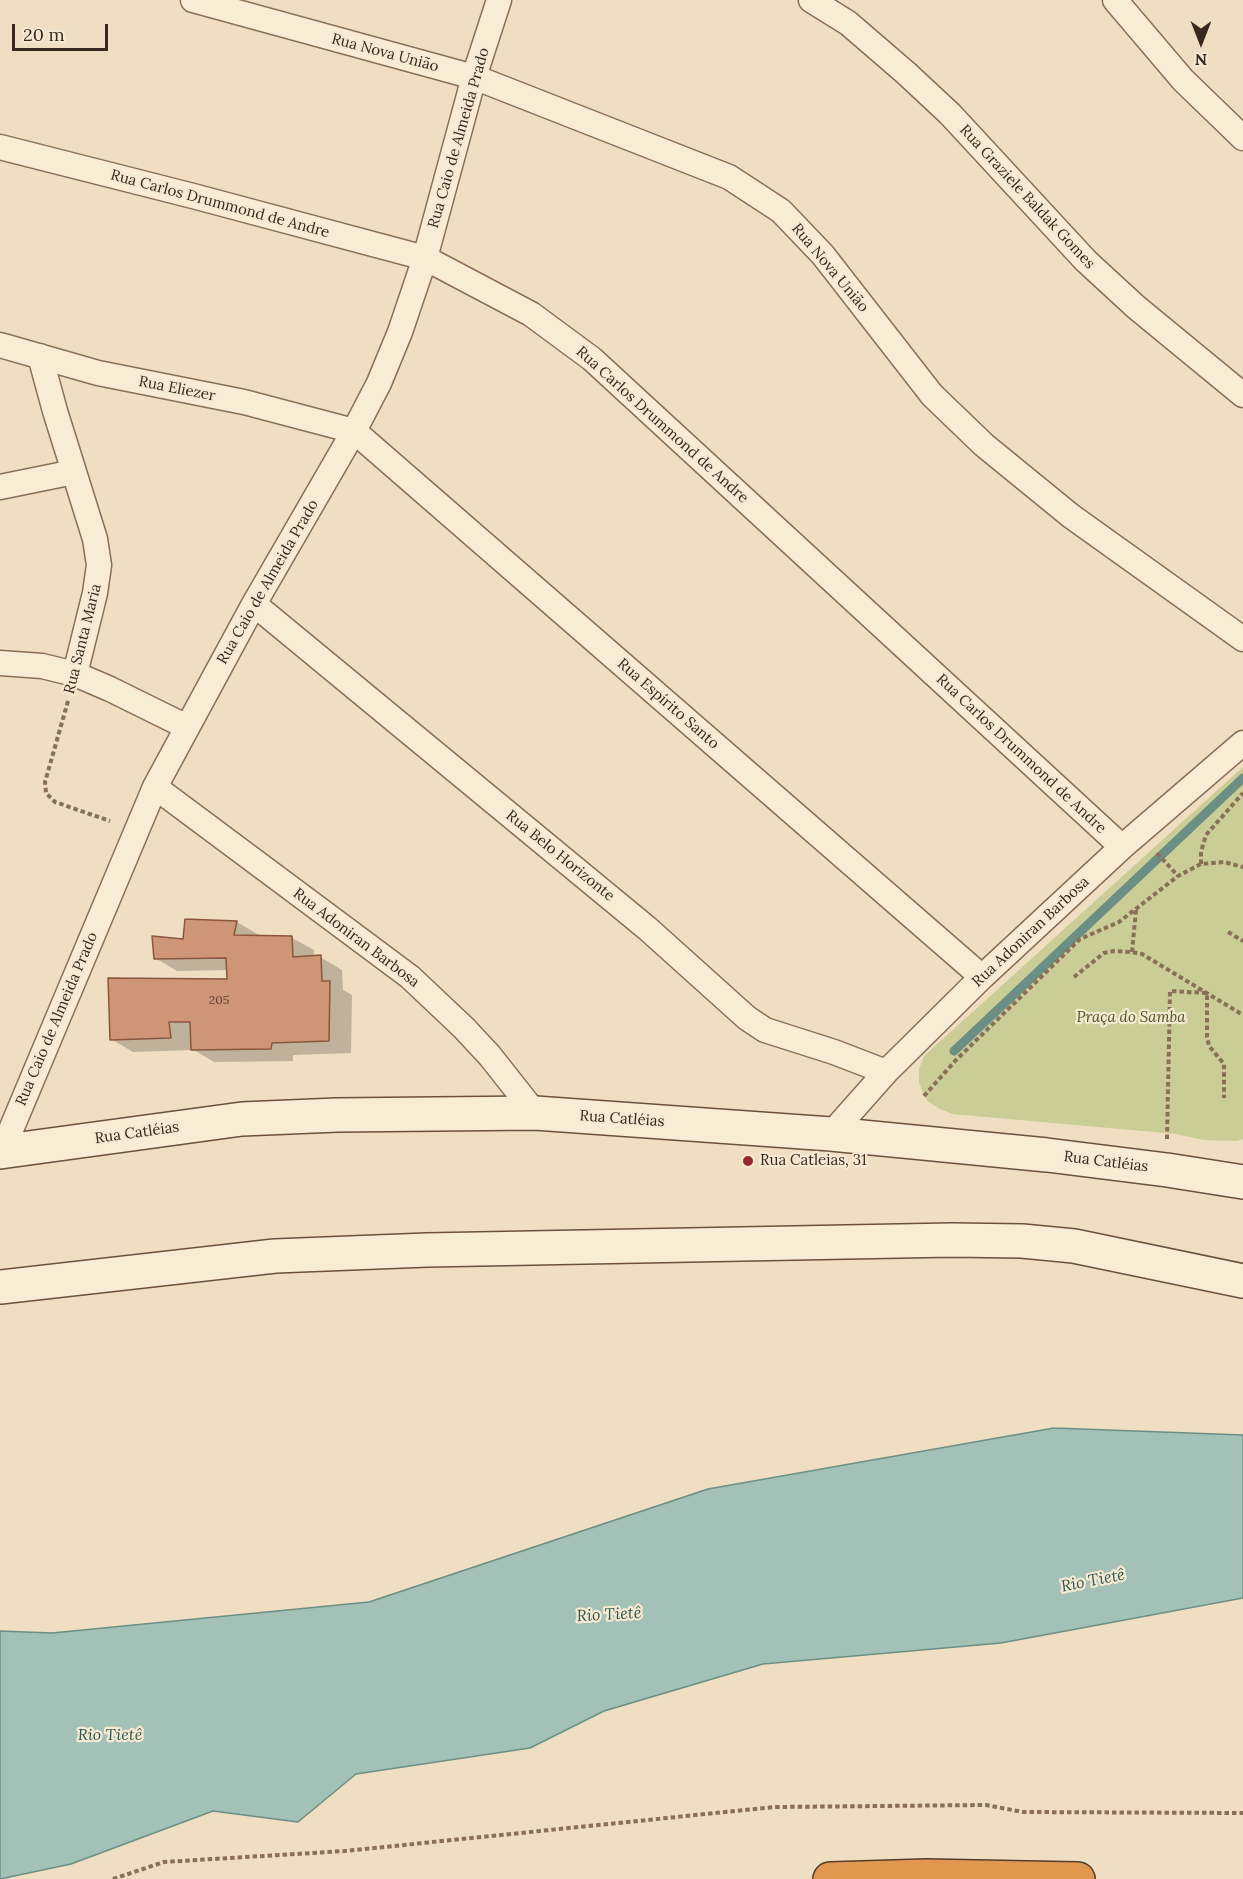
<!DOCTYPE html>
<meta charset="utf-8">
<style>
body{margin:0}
#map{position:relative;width:1243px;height:1879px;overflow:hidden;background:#efdec1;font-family:Lora,serif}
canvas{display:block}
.north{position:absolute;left:1171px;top:12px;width:60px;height:60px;-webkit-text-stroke:4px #f6e9d1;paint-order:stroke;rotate:180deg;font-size:16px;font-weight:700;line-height:24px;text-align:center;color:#38281d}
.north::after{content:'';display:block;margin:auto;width:21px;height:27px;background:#38281d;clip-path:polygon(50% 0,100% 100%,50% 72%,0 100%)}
.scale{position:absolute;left:12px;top:24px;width:96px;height:27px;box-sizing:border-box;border:3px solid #38281d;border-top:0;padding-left:8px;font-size:18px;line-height:21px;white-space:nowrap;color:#38281d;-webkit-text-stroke:4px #f6e9d1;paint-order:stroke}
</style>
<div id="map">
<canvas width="1243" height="1879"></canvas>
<div class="north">N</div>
<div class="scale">20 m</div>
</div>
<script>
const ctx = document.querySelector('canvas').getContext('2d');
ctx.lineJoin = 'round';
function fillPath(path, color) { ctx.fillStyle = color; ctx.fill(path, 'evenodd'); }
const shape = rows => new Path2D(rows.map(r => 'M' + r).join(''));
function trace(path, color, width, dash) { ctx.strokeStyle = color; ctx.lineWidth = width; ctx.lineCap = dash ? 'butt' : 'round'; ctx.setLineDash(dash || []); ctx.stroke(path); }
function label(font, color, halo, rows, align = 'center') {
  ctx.font = font + ' Lora,serif'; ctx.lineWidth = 4.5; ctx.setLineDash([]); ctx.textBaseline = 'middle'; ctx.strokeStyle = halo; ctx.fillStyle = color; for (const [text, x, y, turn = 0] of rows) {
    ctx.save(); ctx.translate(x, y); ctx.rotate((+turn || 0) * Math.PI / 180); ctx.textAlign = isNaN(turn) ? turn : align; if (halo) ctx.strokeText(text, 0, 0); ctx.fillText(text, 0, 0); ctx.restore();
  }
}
fillPath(shape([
 [1243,767,1243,1139,1237,1141,1204,1140,1176,1134,953,1114,940,1109,929,1102,924,1096,919,1082,919,1069,924,1056]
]), '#cacd95');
const water = shape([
 [1054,1428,1243,1435,1243,1598,1001,1643,763,1664,604,1711,530,1748,356,1774,298,1822,213,1811,71,1864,0,1879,0,1631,52,1633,369,1602,708,1489,1054,1428]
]);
fillPath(water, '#a4c1b7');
trace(water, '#6b8f84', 1.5);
fillPath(shape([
 [186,921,237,922,259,935,258,937,292,938,314,950,314,957,320,957,342,970,343,990,352,995,351,1053,293,1055,293,1061,214,1062,194,1050,133,1052,111,1039,228,980,228,970,177,971,155,958,184,941]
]), '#0003');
trace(shape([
 [954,1051,1243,778]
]), '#6b8f84', 9);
const building = shape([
 [185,919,237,921,234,935,292,936,293,957,321,955,322,981,330,981,329,1041,272,1043,271,1049,191,1050,190,1022,169,1022,171,1038,110,1040,108,978,227,979,226,958,154,959,152,936,183,939,185,919]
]);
fillPath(building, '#ce9576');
trace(building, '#89563e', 1.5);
const street = shape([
 [193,0,474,77,729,177,781,211,823,255,932,395,984,445,1071,516,1243,639],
 [811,0,848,23,906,73,950,114,1086,261,1136,307,1243,395],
 [1115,0,1183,80,1243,138],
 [0,147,193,196,425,258,531,314,592,359,1122,847],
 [0,345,98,373,244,402,354,431,982,977],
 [40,356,55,411,95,539,99,565,95,593,75,674],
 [0,487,74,472],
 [254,604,648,929,747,1018,765,1030,834,1052,886,1072],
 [0,663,42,666,75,674,110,689,187,727],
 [155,787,410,977,464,1028,490,1056,535,1113],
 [831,1134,886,1072,982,977,1122,847,1243,743],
 [2,1151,155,787,254,604,354,431,379,383,400,332,425,258,474,77,499,0]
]);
const secondary = shape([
 [0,1152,242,1119,337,1115,535,1113,831,1134,1047,1155,1167,1170,1243,1182],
 [0,1287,275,1256,427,1250,952,1240,1022,1241,1074,1246,1243,1281]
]);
const highway = shape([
 [830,1879,926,1876,1078,1879]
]);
trace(street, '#896f58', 27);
trace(secondary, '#6b503c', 36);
trace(highway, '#563d2d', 36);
trace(shape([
 [68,701,45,782,46,793,55,802,110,821],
 [1157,853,1178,876],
 [1201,864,1201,852,1206,835,1243,793],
 [1228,932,1243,941],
 [1132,952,1136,910],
 [1074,977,1104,953,1114,951,1132,952,1142,954,1243,1015],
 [924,1096,956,1060,1080,939,1119,922,1178,876,1201,864,1224,862,1243,867],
 [1167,1139,1170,991,1207,993,1207,1037,1209,1046,1224,1064,1224,1098],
 [113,1879,164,1862,345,1851,774,1807,986,1805,1023,1812,1243,1813]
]), '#896f58', 4, [4.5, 3]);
trace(street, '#f9ecd5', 24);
trace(secondary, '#f9ecd5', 33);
trace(highway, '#e19750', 33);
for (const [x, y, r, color] of [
 [748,1161,6,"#99272f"]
]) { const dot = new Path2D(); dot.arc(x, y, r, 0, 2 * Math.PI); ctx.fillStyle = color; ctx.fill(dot); trace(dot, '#f6e9d1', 2); }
label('12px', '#5e4333', null, [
 ["205",219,1001]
]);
label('15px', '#38281d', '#f6e9d1', [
 ["Rua Nova União",385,53,15],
 ["Rua Caio de Almeida Prado",459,138,-74],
 ["Rua Graziele Baldak Gomes",1027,197,47],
 ["Rua Carlos Drummond de Andre",220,204,15],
 ["Rua Nova União",830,268,50],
 ["Rua Eliezer",177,389,11],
 ["Rua Carlos Drummond de Andre",662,425,42],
 ["Rua Caio de Almeida Prado",268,582,-60],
 ["Rua Santa Maria",83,639,-76],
 ["Rua Espírito Santo",668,704,41],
 ["Rua Carlos Drummond de Andre",1021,754,43],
 ["Rua Belo Horizonte",560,856,39],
 ["Rua Adoniran Barbosa",1031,932,-43],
 ["Rua Adoniran Barbosa",356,938,37],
 ["Rua Caio de Almeida Prado",57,1019,-67],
 ["Rua Catléias",622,1119,4],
 ["Rua Catléias",137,1133,-8],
 ["Rua Catléias",1106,1162,7]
]);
label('italic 15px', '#4c5523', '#f6e9d1', [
 ["Praça do Samba",1131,1018]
]);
label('15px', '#38281d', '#f6e9d1', [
 ["Rua Catleias, 31",760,1161]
], 'left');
label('italic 16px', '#2c5853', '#f6e9d1', [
 ["Rio Tietê",1093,1581,-11],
 ["Rio Tietê",609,1615,-3],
 ["Rio Tietê",110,1735]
]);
</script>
